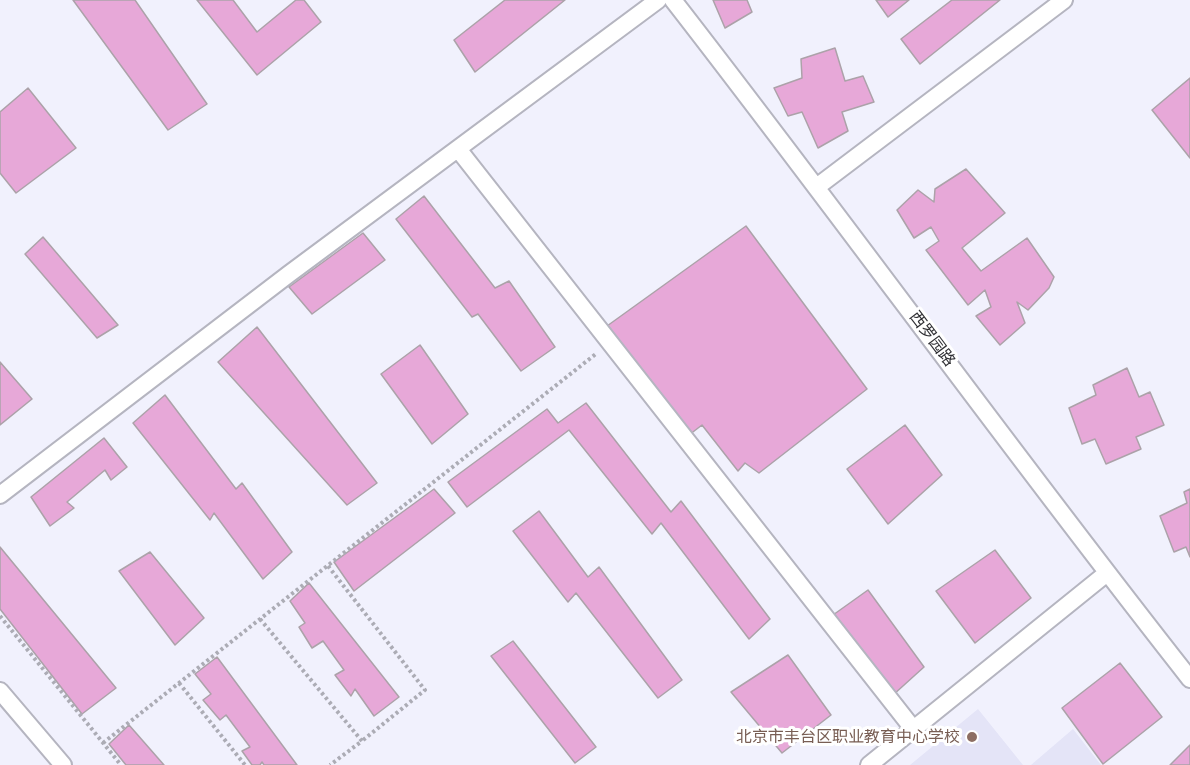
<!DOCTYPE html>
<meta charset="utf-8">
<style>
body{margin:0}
canvas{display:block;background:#f1f1fd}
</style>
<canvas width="1190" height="765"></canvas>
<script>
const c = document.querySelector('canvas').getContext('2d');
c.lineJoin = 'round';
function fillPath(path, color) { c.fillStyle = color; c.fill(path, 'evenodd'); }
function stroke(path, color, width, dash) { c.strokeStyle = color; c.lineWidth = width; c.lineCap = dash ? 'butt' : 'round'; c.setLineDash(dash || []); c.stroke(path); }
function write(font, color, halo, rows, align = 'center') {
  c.font = font + ' Cabin,"Noto Sans SC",sans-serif'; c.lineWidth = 6; c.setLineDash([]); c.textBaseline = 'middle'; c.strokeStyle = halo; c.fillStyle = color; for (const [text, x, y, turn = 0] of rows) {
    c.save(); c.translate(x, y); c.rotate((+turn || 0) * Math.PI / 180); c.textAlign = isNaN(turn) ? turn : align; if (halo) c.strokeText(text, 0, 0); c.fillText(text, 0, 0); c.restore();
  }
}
const built = new Path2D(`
 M978 709 1023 765H910Z
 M1073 729 1101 765H1031Z`);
const building = new Path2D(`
 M73 0H135L207 104 168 130Z
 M197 0H233L257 32 296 0H304L321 22 257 75Z
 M505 0H565L475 72 454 40Z
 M713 0H747L752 12 725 28Z
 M876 0H909L888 17Z
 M952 0H1000L920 64 901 39Z
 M835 48 845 81 863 76 874 102 842 112 848 131 818 148 802 112 788 116 774 88 802 78 801 59Z
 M1190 78V158L1152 110Z
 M28 88 76 148 16 193 0 173V112Z
 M966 169 1005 213 962 248 981 271 1027 238 1054 277 1049 288 1028 310 1017 302 1025 323 1000 345 976 316 991 307 985 290 968 305 926 250 939 241 931 227 914 238 897 210 918 190 934 202 935 189Z
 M424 196 495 288 509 281 555 347 521 371 478 314 472 317 396 219Z
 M746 226 867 389 759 473 745 463 738 471 702 425 689 435 607 326Z
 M363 233 385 260 312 314 289 287Z
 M43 237 118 325 97 338 25 254Z
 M257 327 377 483 347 505 218 362Z
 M420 345 468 414 432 444 381 374Z
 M0 362 32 399 0 425Z
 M1127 368 1139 397 1150 392 1164 425 1136 437 1141 449 1106 464 1095 439 1082 444 1069 408 1096 395 1093 385Z
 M165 395 236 489 242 483 292 552 263 579 214 513 210 520 133 423Z
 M586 403 671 512 681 501 770 619 749 639 661 523 652 534 569 430 467 507 448 482 547 409 558 423Z
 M905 425 942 475 888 524 847 469Z
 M104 438 127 467 111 480 105 470 67 502 74 508 50 526 31 497Z
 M434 489 455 513 354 591 334 562Z
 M1190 489V557L1186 547 1174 552 1160 516 1187 503 1184 492Z
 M539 511 588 577 599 567 682 680 658 698 576 593 568 602 513 531Z
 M0 547 116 688 82 714 0 609Z
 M995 550 1031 598 975 643 936 591Z
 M150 552 204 618 175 645 119 571Z
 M309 583 399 697 374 716 355 689 351 696 335 675 344 670 323 641 312 648 299 627 305 623 290 601Z
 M868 590 924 667 893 695 833 615Z
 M513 641 596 747 575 763 491 656Z
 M788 655 831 715 782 753 731 692Z
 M217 657 297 765H264L262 762 260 765H252L242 751 250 747 226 715 220 720 203 700 211 694 195 674Z
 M1120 663 1162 717 1103 764 1062 708Z
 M129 725 164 765H126L109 744Z
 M1190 745V765H1170Z`);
const path = new Path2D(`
 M328 566 425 690 362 741
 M0 616 121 765
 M260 619 362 741 330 765
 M179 683 245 765
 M103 743 597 353`);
const street = new Path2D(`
 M673 0C848 225 1014 456 1190 679
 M458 149 914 730
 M818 186 1064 0
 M0 495 289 274 658 0
 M0 691 63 765
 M869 765 1107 573`);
const markers = [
 [972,737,6,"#8d6e63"]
];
const streetNames = [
 ["西罗园路",932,339,53]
];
const educationNames = [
 ["北京市丰台区职业教育中心学校",960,737]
];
fillPath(built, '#e4e4f7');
fillPath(building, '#e7a8d8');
stroke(building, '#aca2a9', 1.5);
stroke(street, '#b5b5c0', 20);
stroke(path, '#acacb5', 4, [3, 3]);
stroke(street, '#fff', 16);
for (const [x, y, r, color] of markers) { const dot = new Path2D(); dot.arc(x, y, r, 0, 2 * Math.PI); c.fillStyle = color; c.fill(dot); stroke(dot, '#fff', 2); }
write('16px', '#303034', '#fff', streetNames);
write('16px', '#785e54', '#fff', educationNames, 'right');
</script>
